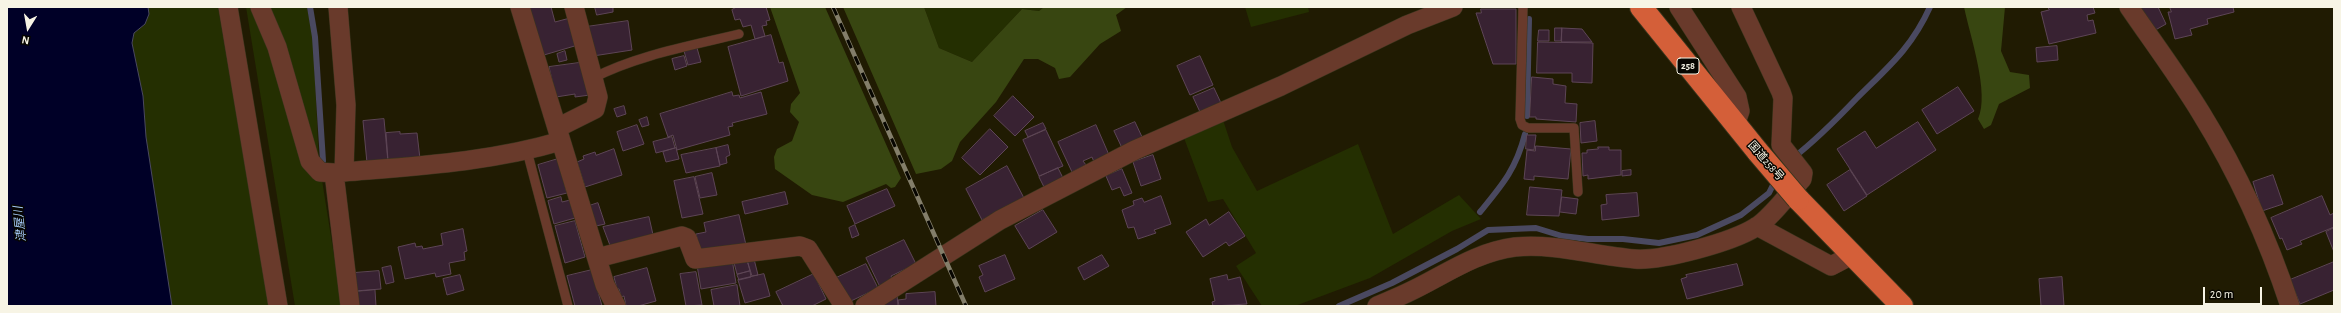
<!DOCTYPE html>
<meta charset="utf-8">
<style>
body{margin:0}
#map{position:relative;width:2341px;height:313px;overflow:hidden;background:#201b02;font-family:"Alegreya Sans",sans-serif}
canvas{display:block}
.frame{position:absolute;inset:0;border:8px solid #f7f4e5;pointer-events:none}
.north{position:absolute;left:8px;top:8px;width:40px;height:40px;-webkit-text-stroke:3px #070601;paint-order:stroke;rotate:191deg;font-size:11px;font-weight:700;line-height:16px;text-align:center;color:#f7f4e5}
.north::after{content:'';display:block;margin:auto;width:14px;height:18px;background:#f7f4e5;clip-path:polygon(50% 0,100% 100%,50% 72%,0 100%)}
.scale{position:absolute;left:2203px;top:287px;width:59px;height:18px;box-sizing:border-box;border:2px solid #f7f4e5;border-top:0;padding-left:5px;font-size:12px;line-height:14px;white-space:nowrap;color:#f7f4e5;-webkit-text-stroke:3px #070601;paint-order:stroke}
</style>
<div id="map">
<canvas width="2341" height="313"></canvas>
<div class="frame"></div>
<div class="north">N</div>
<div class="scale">20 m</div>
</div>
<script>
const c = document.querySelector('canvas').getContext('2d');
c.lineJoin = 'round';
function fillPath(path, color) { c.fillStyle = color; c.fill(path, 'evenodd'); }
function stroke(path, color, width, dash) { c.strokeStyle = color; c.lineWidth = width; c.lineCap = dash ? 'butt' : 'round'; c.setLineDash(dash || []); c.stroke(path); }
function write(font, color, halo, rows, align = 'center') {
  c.font = font + ' "Alegreya Sans","Noto Sans JP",sans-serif'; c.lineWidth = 3; c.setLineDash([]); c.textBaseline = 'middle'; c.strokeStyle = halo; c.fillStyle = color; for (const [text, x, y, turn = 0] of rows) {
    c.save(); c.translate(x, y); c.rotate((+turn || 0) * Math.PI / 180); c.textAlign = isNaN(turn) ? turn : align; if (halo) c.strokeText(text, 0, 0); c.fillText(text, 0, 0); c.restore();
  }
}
const green = new Path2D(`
 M148 7H218L269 306H172L146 137 143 96 132 43 134 33 145 24 149 14Z
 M246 7H254L322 180 342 306H295Z
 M266 7H307L313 37 319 163Z
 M924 7H1044L1039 11 1022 9 972 62 939 48Z
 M1245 7H1308L1309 12 1251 27Z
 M1223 120 1232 147 1257 191 1358 144 1393 234 1459 195 1481 219 1452 231 1370 278 1295 306H1262L1236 266 1256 253 1223 199 1208 202 1184 138Z`);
const forest = new Path2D(`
 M770 7H825L901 178 895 187 891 188 886 184 843 202 812 195 775 169 774 157 777 149 792 141 799 122 790 112 791 104 800 93Z
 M843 7H924L939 48 972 62 1022 9 1039 11 1044 7H1127L1116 15 1121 31 1100 44 1070 77 1059 79 1055 68 1038 59H1024L996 102 960 142 952 161 941 169 916 174Z
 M1964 7H2005L2001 51 2010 72 2029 75 2030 88 1999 104 1991 125 1984 129 1978 119C1990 93 1970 36 1964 7Z`);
const water = new Path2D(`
 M7 7H148L149 14 145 24 134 33 132 43 143 96 146 137 172 306H7Z`);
const stream = new Path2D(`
 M310 7 315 37 323 161
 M1527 116 1529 19
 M1793 158C1816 140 1835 121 1856 99 1887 68 1911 49 1930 7
 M1480 212C1503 184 1516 169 1525 134
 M1339 306 1392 283 1457 249 1488 230 1536 228 1562 236 1588 239H1623L1659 243 1697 235 1741 215 1769 193 1776 179`);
const building = new Path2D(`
 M530 7H551L555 22 570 18 578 45 544 55Z
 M595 7H613V12L597 15Z
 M737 7H766L770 20 766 21 767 25 762 26 765 36 755 39 751 25 743 27 740 19 735 20 732 10Z
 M2048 7H2093L2095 13 2087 15 2088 21 2093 20 2096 33 2049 44 2041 12 2049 10Z
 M2141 7H2158L2166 24 2150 33 2136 10Z
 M2170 7H2233L2234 12 2207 19 2208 24 2190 29 2192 35 2175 39 2168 12H2171Z
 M1481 9H1516V64H1493L1476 13H1481Z
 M628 21 632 50 593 56 586 27Z
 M1555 28H1562L1561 41H1555Z
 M1562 28 1582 29 1592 42H1562Z
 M1539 30H1549V41H1538Z
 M771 35 779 63 783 62 788 81 741 96 728 47Z
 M1538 42 1593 43 1592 83 1572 82V73H1537Z
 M2057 46 2058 60 2037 62 2036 48Z
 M697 48 701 62 688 65 684 51Z
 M565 51 567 60 559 62 557 54Z
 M684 56 687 66 675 70 672 59Z
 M1200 56 1213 85 1190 95 1177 66Z
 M586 62 590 95 575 97V94L556 97 549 67Z
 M1532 77 1553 79V84L1566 86 1565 103 1577 104 1576 122 1536 119V117H1530Z
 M1958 87 1974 111 1937 134 1922 110Z
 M1214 88 1221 103 1200 112 1193 97Z
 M732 92 733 96 739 95 740 98 761 92 767 114 732 123 733 126 728 127 730 135 677 150 673 135 668 137 660 114Z
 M1013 96 1034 117 1015 136 994 116Z
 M624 106 626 114 617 117 614 109Z
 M647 117 649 125 642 127 639 120Z
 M384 119 388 162 367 163 363 121Z
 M1595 121 1597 141 1581 143 1580 123Z
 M1135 122 1143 139 1122 148 1114 131Z
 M1918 122 1936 150 1867 195 1837 149 1865 131 1876 148Z
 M1043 123 1046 129 1028 137 1025 131Z
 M637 125 644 144 623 151 617 132Z
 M1096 125 1109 155 1094 162 1092 157 1083 161 1086 165 1072 172 1058 142Z
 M990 129 1008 147 980 175 962 158Z
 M1046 130 1063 166 1039 176 1023 140Z
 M400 132V134L417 133 420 159 388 161 386 133Z
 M1527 135H1536L1534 150 1526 149Z
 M672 137 675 148 656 153 653 142Z
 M728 145 730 155 726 157 727 163 720 165 716 148Z
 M1536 146 1571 149 1568 179 1534 176V180L1524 179 1527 150 1535 151Z
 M1598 147H1609V150H1621V175L1588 179V175L1583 176 1582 153H1587V150L1598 149Z
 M676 148 679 159 666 162 663 152Z
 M716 148 720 166 686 173 681 155Z
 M614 149 622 175 585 187 577 162 584 159 583 156 595 152 596 155Z
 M1153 155 1161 179 1141 186 1133 162Z
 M558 159 567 193 547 198 538 165Z
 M1007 166 1024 198 982 220 966 189Z
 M1058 168 1063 178 1044 187 1039 177Z
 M1122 169 1132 193 1124 196 1120 187 1112 190 1106 176Z
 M1631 170V175L1622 176V171Z
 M1850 170 1867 196 1844 211 1827 185Z
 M712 173 717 195 700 198 695 177Z
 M2273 175 2283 204 2262 211 2253 182Z
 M694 177 703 214 682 218 674 181Z
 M1530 187 1562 190 1559 216 1527 215Z
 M887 189 895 206 855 224 847 206Z
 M785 192 788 204 745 214 742 202Z
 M1637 193 1639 216 1602 220 1601 205 1607 204 1606 195Z
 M1161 196 1171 224 1154 230 1156 233 1138 239 1134 227 1128 228 1122 210 1134 205 1133 201 1142 198 1144 202Z
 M2322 196 2330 215 2334 213V227L2300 241 2302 244 2287 250 2282 238 2280 239 2271 218Z
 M561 197 562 202 570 200 575 218 554 224 548 201Z
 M1562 197 1578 199 1576 214 1560 212Z
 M598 203 605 224 596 226 589 206Z
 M1043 210 1057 232 1029 249 1015 226Z
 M1229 212 1245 236 1229 246 1226 242 1203 257 1186 232 1206 219 1209 225Z
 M739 215 746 245 701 255 696 234 706 232 704 223Z
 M649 217 654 239 611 248 603 227Z
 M575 221 585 257 565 263 555 226Z
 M855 225 859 235 852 238 849 228Z
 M2334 228V252L2326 232Z
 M463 229 467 251 464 252 465 260 449 263 451 274 436 277 435 273 405 279 398 247 415 243 416 247 422 246 423 249 443 245 441 234Z
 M904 240 916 264 891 276 893 280 880 287 866 258Z
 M753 255 758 275 752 276 746 257Z
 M1005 255 1015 279 985 292 979 277 983 275 979 266Z
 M1102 255 1109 266 1084 280 1078 268Z
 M746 256 750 271 737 274 733 259Z
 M732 259 736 283 701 289 697 265Z
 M2334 262V290L2300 304 2290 280Z
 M866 264 878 288 851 301 834 279Z
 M1737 264 1743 285 1687 299 1681 279 1687 277 1686 275Z
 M391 266 394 282 386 284 382 268Z
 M647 268 656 301 638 306H626L624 296 621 297 619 289H617L614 277Z
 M592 270 602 306H575L567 276Z
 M379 271 381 289 355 291 354 273Z
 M750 271 751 277 739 280 737 275Z
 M696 272 702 305 686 306 680 274Z
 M764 274 770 296 745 303 738 280Z
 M814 274 826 299 812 306H783L776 292Z
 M460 275 464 290 447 295 443 279Z
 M1227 275 1228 280 1240 277 1247 304 1213 306 1212 302 1215 301 1210 279Z
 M2062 277 2064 306H2041L2039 279Z
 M737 285 740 306H714L711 290Z
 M375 290 376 306H356L355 292Z
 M935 292 936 306H899L898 300 906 299V294Z
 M897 295 898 306H880Z`);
const lane = new Path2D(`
 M1523 7 1520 119 1522 125 1528 128H1574L1578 192
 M593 78C638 55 690 46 739 34
 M527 151 568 306`);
const street = new Path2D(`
 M228 7 278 306
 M260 7 277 47 310 161 320 172 334 173
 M338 7 346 105 344 172 334 173 350 306
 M520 7 605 285 616 306
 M1679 7 1737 97 1740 111 1735 125
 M2129 7C2153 42 2179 77 2201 113 2238 173 2268 239 2290 306
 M557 128 595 109 598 97 574 7
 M344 172C416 166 491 162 561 141
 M1757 226 1831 266 1852 255
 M597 258 682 236 687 238 695 259 800 246 808 249 844 306
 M865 306 1000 220 1135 150 1281 86 1407 25 1453 7
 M1377 306C1389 301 1401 296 1413 290 1446 274 1476 252 1515 247 1556 243 1595 256 1635 259 1663 261 1732 242 1756 227 1770 219 1791 191 1802 179L1803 173 1781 145 1783 98 1781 92 1741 7`);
const highway = new Path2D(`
 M1641 7 1758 152
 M1798 199 1902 306`);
const rail = new Path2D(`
 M833 7 966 306`);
const highwayBridge = new Path2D(`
 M1758 152 1798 199`);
const shields = [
 [1688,66,22]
];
const shieldNames = [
 ["258",1688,66]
];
const streetNames = [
 ["国道258号",1766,161,49]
];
const waterNames = [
 ["津屋川",20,224,-96]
];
fillPath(green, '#242f01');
fillPath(forest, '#384611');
fillPath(water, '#000027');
stroke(water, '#4a4960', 1);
stroke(stream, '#4a4960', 6);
fillPath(building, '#382232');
stroke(building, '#5d4556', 1);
stroke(lane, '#3a351d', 10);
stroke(street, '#3a351d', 20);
stroke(highway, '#3a351d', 24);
stroke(lane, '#693a2b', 9);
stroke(street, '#693a2b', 19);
stroke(highway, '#d45f39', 22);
stroke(rail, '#837e6a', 4.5);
stroke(rail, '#070601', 3, [9]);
stroke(highwayBridge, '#3a351d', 24, []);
stroke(highwayBridge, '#d45f39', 22);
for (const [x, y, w] of shields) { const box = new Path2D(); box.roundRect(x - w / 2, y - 8, w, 16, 3); c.fillStyle = '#070601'; c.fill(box); stroke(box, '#f7f4e5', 1); }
write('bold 10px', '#f7f4e5', null, shieldNames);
write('11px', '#f7f4e5', '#070601', streetNames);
write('italic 12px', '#a3c8f6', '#070601', waterNames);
</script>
